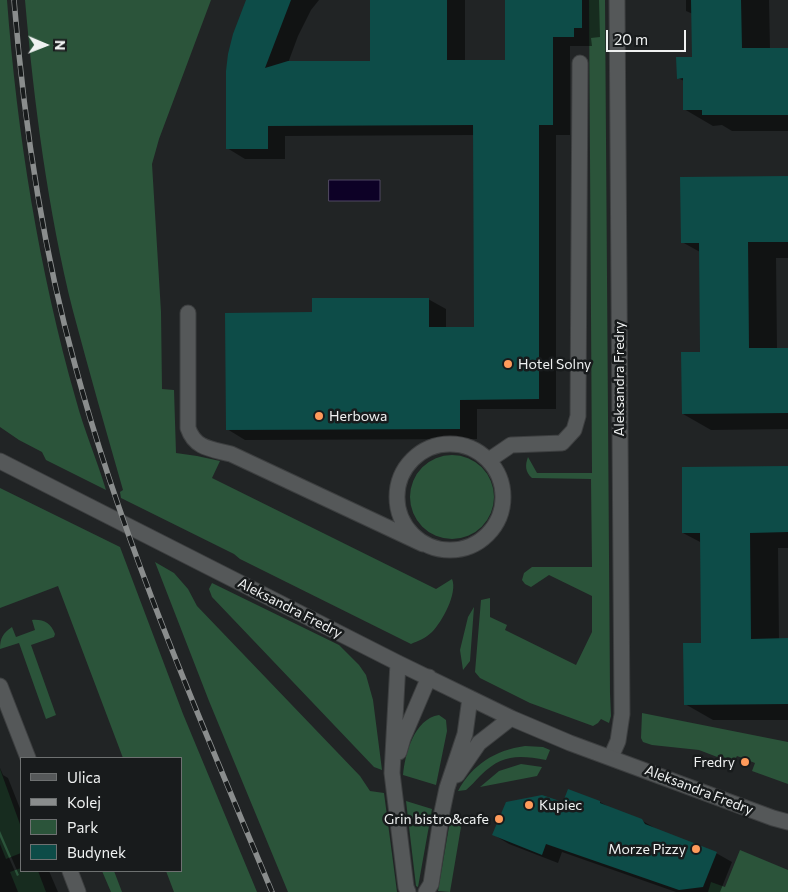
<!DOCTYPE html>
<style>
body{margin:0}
#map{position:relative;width:788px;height:892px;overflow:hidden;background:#212425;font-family:Commissioner,sans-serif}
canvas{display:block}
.legend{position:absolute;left:20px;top:757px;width:162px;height:115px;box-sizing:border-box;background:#181b1c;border:1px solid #6e7171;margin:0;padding:6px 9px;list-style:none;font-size:15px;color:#eff1f1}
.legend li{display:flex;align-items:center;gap:10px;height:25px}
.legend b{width:25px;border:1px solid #6e7171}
.north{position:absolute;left:20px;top:20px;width:50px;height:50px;-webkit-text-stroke:4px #181b1c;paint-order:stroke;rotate:91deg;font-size:14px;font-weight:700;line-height:20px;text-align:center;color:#eff1f1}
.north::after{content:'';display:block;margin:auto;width:18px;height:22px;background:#eff1f1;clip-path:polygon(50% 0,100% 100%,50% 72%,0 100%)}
.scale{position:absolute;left:606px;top:30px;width:80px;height:22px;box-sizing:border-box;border:2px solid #eff1f1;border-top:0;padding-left:6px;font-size:15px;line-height:18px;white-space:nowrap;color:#eff1f1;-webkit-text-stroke:4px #181b1c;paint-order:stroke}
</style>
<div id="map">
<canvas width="788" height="892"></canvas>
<ul class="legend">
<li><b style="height:6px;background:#555859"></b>Ulica</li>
<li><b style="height:6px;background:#8a8d8d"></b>Kolej</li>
<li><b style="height:14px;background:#2b543a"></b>Park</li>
<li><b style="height:14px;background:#0d4c48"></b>Budynek</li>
</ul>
<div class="north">N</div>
<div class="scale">20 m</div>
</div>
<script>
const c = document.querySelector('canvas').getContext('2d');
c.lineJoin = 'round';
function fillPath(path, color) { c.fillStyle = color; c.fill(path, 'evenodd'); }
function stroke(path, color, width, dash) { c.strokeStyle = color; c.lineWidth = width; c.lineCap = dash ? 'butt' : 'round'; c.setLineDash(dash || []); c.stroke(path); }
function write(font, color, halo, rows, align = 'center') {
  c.font = font + ' Commissioner,sans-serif'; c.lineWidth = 5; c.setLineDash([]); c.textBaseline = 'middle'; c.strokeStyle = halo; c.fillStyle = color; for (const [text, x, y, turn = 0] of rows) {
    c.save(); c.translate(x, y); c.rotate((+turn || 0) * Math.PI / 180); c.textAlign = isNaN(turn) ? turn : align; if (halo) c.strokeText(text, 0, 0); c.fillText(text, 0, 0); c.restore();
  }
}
const green = new Path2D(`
 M0 0H7C17 134 39 270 76 400 84 430 97 460 106 490L46 460 42 452 19 440 0 427Z
 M25 0H211L159 139 152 164 161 312 162 389 174 390 176 453 197 456 220 461 212 478 436 589 452 579C458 593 442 622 432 632 426 638 418 641 411 644L240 559 234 554 121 498 120 492 123 490C106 431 89 371 73 311 48 211 34 103 25 0Z
 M589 0H605L610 693 611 716 609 723 601 719 598 723 593 726 530 703 480 678 475 672 481 600 490 598V617L507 625 505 630 576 665 592 632V596L549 575 531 587 525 584 522 580 524 573 532 567H592L591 479 532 478C525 472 525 465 528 457L537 473H592Z
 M410 497a42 42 0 1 1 84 0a42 42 0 1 1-84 0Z
 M0 488 120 547 183 714 257 892H174L166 871H181V758H123L58 586 0 608Z
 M155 562 174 573 188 589 197 606 360 776 370 791 384 793 397 892H288L209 701Z
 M212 583 339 645 359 665 366 675 373 700 382 770 374 767 212 597 209 589Z
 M474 607 470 661 463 670 460 650 468 617Z
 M32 620C43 619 51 623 55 634L54 637 31 645 56 715 46 719 19 643 0 649C0 638 3 633 12 627L16 637 35 630Z
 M642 713 788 742V784L752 771 755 763 737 756 733 763 699 750 652 745 643 742 641 738Z
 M439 715 446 720 447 731 436 785 403 775C405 754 414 719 439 715Z
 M525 746 543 747 550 750 546 760C518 755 502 754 480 776 475 781 471 786 466 790L458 791C472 765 495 750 525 746Z
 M521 764 542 767 537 776 480 787 499 771Z
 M0 769 21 827V853L6 859 0 844Z
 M406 801 432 809 418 887 416 886Z
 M451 815 457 818 461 827 450 892 438 891Z
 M740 850 788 870V892H708L711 882 725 887Z
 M21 868V871H38L46 892H18L10 872Z
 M102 871H114L122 892H111Z`);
const water = new Path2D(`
 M329 180H380V201H329Z`);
const shadow = new Path2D(`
 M247 0H319L311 10 298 36 288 63 371 62V0H465V62L506 61V0H599L600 37 591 38 592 46H570V135H556V409H477V439L245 440 227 429 313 314 428 299 446 309V328H475L474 135 285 136V159H245L227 148Z
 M686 0H769L770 49H788V131H732L722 125 713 126 684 109V81L678 78 693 58V14L686 11Z
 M788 177V258H776L777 349H788V429L711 430 683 414 701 353 700 252 682 242Z
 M788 468V548H778L779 640H788V720H713L685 704 702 644V543L683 533Z
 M0 768 3 775 8 778 21 811V871H49L58 892H0V837L17 876 19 875 0 831Z
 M600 802 614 810 641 820 658 830 716 853 732 862 720 892H676L562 852 558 863 509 844 494 835 564 804Z`);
const building = new Path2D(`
 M246 0H291L265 68 288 61H370V0H447V60H505V0H582V28H574V37H553V125H539V399L460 400V429L226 430 225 313 312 312V298H429V327H474L473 125 268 126V149H226V71L228 54 233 34Z
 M691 0H741L742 48H788V115H702V110H683V78L677 79 676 57H692Z
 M788 176V242H748L749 348H788V413L682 414 681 352H700L699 243H681L680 177Z
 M788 466V532L750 533 751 639 788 638V704L684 705 683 643H701L700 533H682V467Z
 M568 789 600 801V803L642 819 645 824 717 852 703 887 679 890 546 844 542 855 492 835 506 802 542 795 563 802Z`);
const lane = new Path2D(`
 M188 313V428C195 449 212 449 231 454L423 544
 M397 497a53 53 0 1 1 106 0a53 53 0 1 1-106 0Z
 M489 460 511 445 562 443 574 430 578 416 580 63`);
const street = new Path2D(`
 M0 686 28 758
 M611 757 618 741 622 714 617 0
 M70 871 78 892`);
const secondary = new Path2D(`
 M0 461 398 663 511 718 570 743 773 818 788 822
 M398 663 392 773 406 887 408 892
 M399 752 403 738 429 677
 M457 775 479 743 511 718
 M426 892 431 884 442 812 447 788 465 734 470 698`);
const rail = new Path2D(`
 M14 0C24 123 42 246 75 365 124 547 200 719 272 892`);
const markers = [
 [508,364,5,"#ff9b5b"],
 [319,416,5,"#ff9b5b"],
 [745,762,5,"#ff9b5b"],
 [529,805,5,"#ff9b5b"],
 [499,819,5,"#ff9b5b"],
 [696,849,5,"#ff9b5b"]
];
const poiNames = [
 ["Hotel Solny",518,364],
 ["Herbowa",329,416],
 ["Fredry",735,762,"right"],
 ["Kupiec",539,805],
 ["Grin bistro&cafe",489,819,"right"],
 ["Morze Pizzy",686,849,"right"]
];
const streetNames = [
 ["Aleksandra Fredry",619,379,-90],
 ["Aleksandra Fredry",290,608,27],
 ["Aleksandra Fredry",699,790,21]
];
fillPath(green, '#2b543a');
fillPath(water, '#0d0126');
stroke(water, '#514963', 1);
fillPath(shadow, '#0007');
fillPath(building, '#0d4c48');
stroke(lane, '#3d3f40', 17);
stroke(street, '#3d3f40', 17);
stroke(secondary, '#3d3f40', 17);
stroke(lane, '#555859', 15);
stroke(street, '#555859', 15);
stroke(secondary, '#555859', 15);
stroke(rail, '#8a8d8d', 5.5);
stroke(rail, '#181b1c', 4, [11]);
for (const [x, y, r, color] of markers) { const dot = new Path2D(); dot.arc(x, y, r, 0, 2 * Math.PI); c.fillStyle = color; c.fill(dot); stroke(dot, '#181b1c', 2); }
write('14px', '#eff1f1', '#181b1c', poiNames, 'left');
write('14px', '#eff1f1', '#181b1c', streetNames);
</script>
